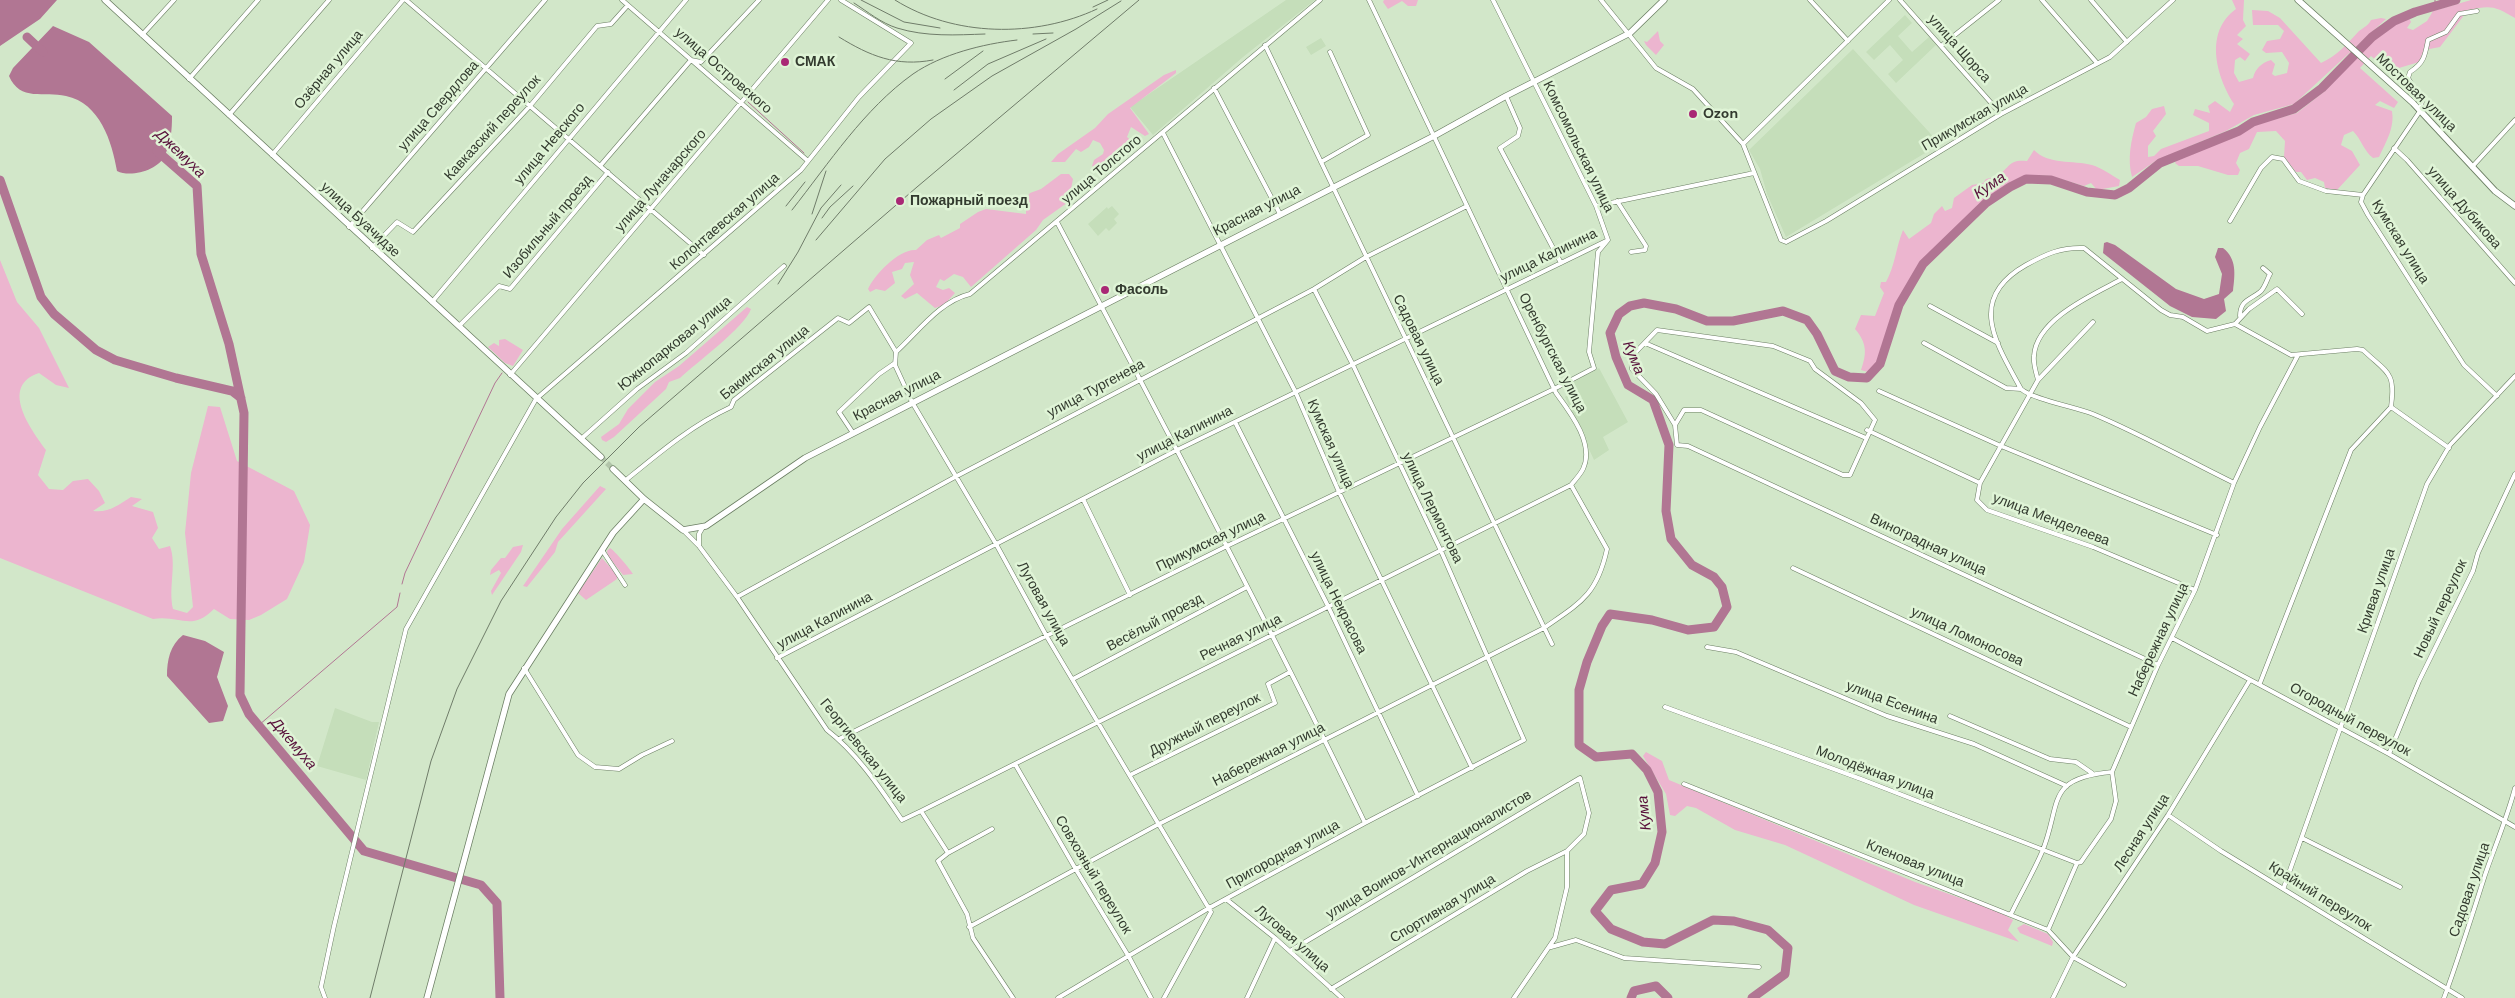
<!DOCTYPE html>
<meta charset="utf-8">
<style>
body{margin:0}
canvas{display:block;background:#d2e7c9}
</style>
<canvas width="2515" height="998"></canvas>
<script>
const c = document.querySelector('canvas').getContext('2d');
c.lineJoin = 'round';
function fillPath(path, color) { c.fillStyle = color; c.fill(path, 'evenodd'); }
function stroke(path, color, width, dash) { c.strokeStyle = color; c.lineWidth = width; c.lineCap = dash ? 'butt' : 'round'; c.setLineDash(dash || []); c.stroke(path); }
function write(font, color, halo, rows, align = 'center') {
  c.font = font + ' "DM Sans",sans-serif'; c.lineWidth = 5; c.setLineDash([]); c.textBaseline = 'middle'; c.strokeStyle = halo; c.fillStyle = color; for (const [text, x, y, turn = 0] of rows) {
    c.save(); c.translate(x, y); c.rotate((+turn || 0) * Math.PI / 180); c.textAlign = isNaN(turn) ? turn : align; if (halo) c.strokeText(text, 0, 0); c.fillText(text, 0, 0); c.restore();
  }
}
const built = new Path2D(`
 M1286 0H1315L1243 57 1153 135 1130 107Z
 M1905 15 1912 23 1898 36 1912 52 1929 37 1936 45 1896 83 1888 74 1903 60 1890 45 1874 60 1866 52Z
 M1321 38 1326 46 1311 55 1306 47Z
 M1853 49 1940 144 1786 237 1767 194 1760 169 1749 150Z
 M1112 206 1119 214 1114 219 1117 223 1109 231 1106 228 1098 236 1088 224 1107 207 1108 209Z
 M1599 368 1628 422 1603 437 1609 450 1594 460 1565 397 1576 389 1573 382Z
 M335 708 372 722H379L366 780 317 766Z`);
const green = new Path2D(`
 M1384 0H1418L1416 6H1408L1402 1 1388 9 1383 2Z
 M2232 0H2244L2243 20 2246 26 2237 35 2243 39 2237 44 2250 54 2245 61 2240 57 2235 60 2234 73 2239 82 2253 78C2255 69 2261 63 2271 60L2275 64 2272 74 2275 76 2287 73 2289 63 2282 52 2266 53 2262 50 2267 41 2280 39 2284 31 2278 25H2253L2252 10 2268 11 2280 18 2321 63C2337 56 2348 43 2359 31 2364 27 2368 26 2371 20L2381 18 2386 19 2294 104 2254 115 2226 131 2157 160 2132 177C2127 159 2131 141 2136 123L2146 117 2152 109 2164 106 2166 114 2153 131 2156 136 2148 146V157L2154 156 2161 149 2209 131V123L2193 115 2195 109 2210 113 2208 106 2215 101 2230 112 2234 104C2216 76 2204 32 2236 9Z
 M2471 0H2515V18C2495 6 2491 5 2468 10L2440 47 2424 50 2419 62 2389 71 2371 56 2360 68 2398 102 2394 108 2380 101 2375 105 2392 111C2395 127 2386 142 2379 157L2373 158C2364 151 2361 139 2353 131L2344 135 2341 145 2352 151 2360 165 2337 190 2325 188 2324 182 2315 178 2307 180 2301 172H2296L2284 157 2285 141 2276 131 2257 132 2249 149 2240 153 2236 163 2240 170 2238 175H2228L2198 166H2179L2175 163 2177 160 2239 134 2254 125 2297 113 2325 91 2368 45 2404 18H2409L2411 22 2407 28 2413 30 2427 21 2433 11Z
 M1658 31 1660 41 1664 45 1656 55 1646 45 1644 41 1647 42Z
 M1176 70V73L1130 108 1149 134 1145 136 1131 127 1127 137 1135 144 1134 147 1115 161 1097 169 1092 166 1094 160 1103 154 1104 150 1100 143 1093 140 1089 147 1081 152 1076 149 1065 162H1051L1058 154 1095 128 1108 114 1164 75Z
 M2034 150C2048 165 2073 160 2092 165 2102 168 2111 175 2120 180L2119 186 2097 190 2091 183 2084 186 2051 176 2026 175 1984 201 1920 263 1896 304 1878 362 1868 372 1861 370C1867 353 1867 343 1855 329L1861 315 1875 316 1884 293 1880 287 1881 282H1886C1895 266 1896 247 1903 230L1909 239 1931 223 1934 214 1942 206 1945 211 1952 208 1954 198 1972 185 1983 183 1986 179C1990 178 1995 177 1998 175 2011 167 2008 159 2027 161Z
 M1061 174H1069L1073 179 1071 189 1090 179 1092 185 1043 220 1036 230 971 287 963 277 954 274 944 281 940 279 936 287 943 290 949 288 955 293 944 305 935 308 917 293 905 299 901 296 914 284 910 275 914 262 905 263 902 269 892 272 895 283 885 291 876 289 870 292 868 289C874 275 900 248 916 250L927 240 939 235 941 238 960 228V224L978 212 986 209 1026 214V209L1021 206 1030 193 1041 189Z
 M0 260 17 302 39 328 69 388 56 385 39 373C0 386 29 427 46 450L38 475 49 489 63 490 73 481 88 479 99 491 105 503 93 511C109 513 118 505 131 497L142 499 132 506 153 512 158 528 152 538 159 549 170 546C177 566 168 587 173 609L187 613 193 607 185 533 191 473 208 406 220 407 237 461 294 491 310 525 304 562 287 599 261 615 249 620 230 619 214 609C191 632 181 615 153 619L0 558Z
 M747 307 751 309C745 327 696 363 680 378L669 382 666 389 614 437 606 442 602 440 601 437 619 424 628 409 655 382 679 366Z
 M505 339 523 350 513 366 505 363 488 347 494 343 499 346V340Z
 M600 486 606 489 558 542 555 552 527 587 523 586 562 529Z
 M523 545 521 552 492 595 491 591 501 573 499 570 490 575 491 570 501 558H505L513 547Z
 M610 548C615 551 630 569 633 574L623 575 608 556 607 551Z
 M602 558 617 575V579L586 600 578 593Z
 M1646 752 1662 761 1669 780 1915 882 2000 912 2013 920 2008 930 2019 942 1914 905 1785 845 1735 830 1696 808 1687 806 1675 816 1670 815 1666 794 1643 756Z
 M2024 924 2048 934 2053 942 2052 946 2020 933 2017 928Z`);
const water = new Path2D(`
 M0 0H57L40 19 0 46Z
 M53 26 89 42 172 116C172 130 171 142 165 155 159 170 131 178 117 171 112 142 100 103 66 96 44 91 20 102 9 76L13 68Z
 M2107 242 2115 245 2176 289 2204 299 2219 294 2222 274 2215 257 2218 248H2223C2237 259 2235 274 2233 291L2224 299 2226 311 2216 319 2192 317 2170 306 2103 253 2104 243Z
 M183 635 205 641 224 652 217 677 228 706 223 721 209 723 167 676C167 660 170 645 183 635Z`);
const stream = new Path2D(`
 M2435 6V0
 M748 102 804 153
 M402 584 405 573 495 383 502 373
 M259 725 397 607 400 593`);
const river = new Path2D(`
 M27 37 43 52
 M157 151 197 186 201 254 229 344 244 413 240 695 249 714 364 851 481 885 497 903 500 998
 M0 180 41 297 54 314 96 350 115 360 176 378 232 391 241 398
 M1631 998 1634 991 1656 986 1668 998
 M1752 998 1785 974 1788 948 1768 930 1734 921 1713 920 1665 944 1643 942 1611 929 1595 911 1611 890 1642 884 1655 863 1662 832 1658 792 1647 770 1632 754 1596 757 1579 745V690L1587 662 1602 626 1610 614 1652 620 1688 630 1714 627 1727 607 1722 587 1714 577 1692 565 1671 539 1666 511 1669 445 1653 400 1628 385 1616 357 1610 333 1619 314 1630 306 1644 303 1676 309 1707 321H1733L1783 311 1807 320 1817 334 1835 371 1849 377 1867 378 1880 364 1899 305 1923 264 1986 203 2010 187 2026 179 2051 180 2087 192 2115 195 2129 188 2160 163 2239 131 2253 122 2294 109 2322 88 2372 37 2394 21 2415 12 2456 0`);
const secondaryTunnel = new Path2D(`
 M601 457 613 469`);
const street = new Path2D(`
 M406 0 704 255
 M622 0 808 161
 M1601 0 1656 68 1693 89 1743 144 1781 240 1786 242 1826 221 2001 114 2110 57 2173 0
 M1810 0 1848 41
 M1900 0 2001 114
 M2042 0 2097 63
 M2091 0 2127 42
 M142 35 174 0
 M1265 45 1552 644
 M1941 46 1999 0
 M189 79 258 0
 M1214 88 1280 214
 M1506 96 1520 128 1518 136 1500 148 1561 263
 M229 115 329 0
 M1163 133 1295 391 1339 492 1472 768
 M1743 144 1889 0
 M2394 148 2407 160 2515 283
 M272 155 403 0
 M1321 162 1368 135 1330 52
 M600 166 691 60 701 62 759 0
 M2472 167 2515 120
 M2363 195 2420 111 2422 101 2408 78 2410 72C2424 63 2425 56 2428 40L2446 32 2459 14 2477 11
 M1617 201 1646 246 1645 250 1631 252
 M1596 206 1754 173
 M2230 221 2261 168 2272 157 2283 159 2299 181 2326 191 2363 195 2361 202 2368 215 2464 365 2497 396
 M1057 222C1162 421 1267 620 1365 823
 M349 227 545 0
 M372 248 397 222 413 232 530 106 597 26 611 24 628 5
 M432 302 686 0
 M1930 306 1998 343
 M2240 316C2240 300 2250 300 2260 292 2265 288 2267 279 2270 274L2263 268
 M2235 324 2291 355 2357 349 2363 350C2387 373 2396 371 2391 407L2449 448
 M459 326 499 286 510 289 608 172
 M1645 343 1866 438
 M1924 343 2006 388 2021 389
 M896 352C918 332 940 301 970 294L1320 0
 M510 375 828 0
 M2038 380C2036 372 2033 364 2034 356 2036 319 2094 294 2122 279
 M1879 391 2001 446 2217 535
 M1235 422 1328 606 1418 796
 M1675 425 1684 410H1701L1843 475H1850L1875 420 1861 403 1815 369 1810 361 1773 346 1657 330 1631 357 1632 369 1656 394 1675 425 1677 445 1688 446 2158 665
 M1867 430 1980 483 1977 500 1987 510 2093 547 2195 590
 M853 433 839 412 879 374 895 363
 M581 439 637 389 686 353 784 266
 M626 480C659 453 692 425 731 407L734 400 838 318 849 323 869 307 896 352 895 365 912 402 996 544 1047 637 1211 912 1164 998
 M1980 483 2038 380 2093 322
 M2234 483C2187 460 2141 434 2093 414 2075 407 2032 399 2021 389 1996 343 1966 299 2026 265 2046 254 2061 247 2084 248L2161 310 2170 315 2183 317 2207 331 2235 324 2249 309 2277 289 2302 314
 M1083 499 1130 595
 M683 530 699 546 737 597 827 730C858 754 880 788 902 820L921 811 948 853 938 861 967 914 973 938 1013 998
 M699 546V534L703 527
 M602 550 625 585
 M1793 568 2131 727
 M737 597 955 477 1314 289 1366 257 1467 206
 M2172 638 2389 754 2515 827
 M1707 647 1736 652 1887 716 1974 744 2067 786
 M777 658 1177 450 1606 241
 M524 668 578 755 595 767 619 769 642 755 672 741
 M1073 679 1247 587
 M2260 683 2351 450 2391 407
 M1665 707 1861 779 2077 863
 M1950 716 2050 759 2076 762 2092 773
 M839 739 1227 546 1554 389 1594 368 1589 352 1598 252 1608 240 1596 206 1493 0
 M2389 754 2419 681 2473 571 2478 553 2515 474
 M1015 764 1075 868 1129 957 1151 998
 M1130 775 1275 703 1268 684 1290 672
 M1684 784 2048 930 2073 957 2124 985
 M921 811 1571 485
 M2168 815 2221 851 2462 998
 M2302 838 2400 887
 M948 853 992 829
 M2284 887 2427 484 2450 445 2515 376
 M1226 899 1275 938 1342 998
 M2011 914C2021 893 2033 873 2042 852 2062 804 2044 778 2112 772
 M969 927 1157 825 1544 628C1580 603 1597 595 1607 549L1571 485C1575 480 1580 475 1583 469 1595 444 1570 412 1556 393L1369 0
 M2048 930 2077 863 2081 862 2111 819 2116 801 2112 772 2158 665 2195 590 2234 483 2260 427 2298 355
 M1551 947 1576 940 1624 958 1759 967
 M1290 951 1580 778 1589 813 1584 834 1567 851V887L1555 938 1514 998
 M1331 989 1527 871 1567 851
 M325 998 321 987 334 926 406 629 536 399 801 170 859 97 911 43 841 0
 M1058 998 1209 908 1365 823 1524 740 1441 551 1352 363 1314 289
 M1247 998 1275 938
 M2053 998 2073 957 2168 815 2250 680
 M2444 998C2459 957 2472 916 2485 875 2495 846 2507 818 2515 788`);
const secondary = new Path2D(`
 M105 0 601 457
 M2298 0 2413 103 2495 191 2515 206
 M613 469 644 499 683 530 706 526 805 458 1434 136 1506 96 1630 33 1664 0
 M427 998 509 694 613 533 644 499`);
const rail = new Path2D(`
 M861 0 904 22 940 28
 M895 0C954 37 1035 38 1097 9
 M854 3C868 12 881 23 897 28 926 37 956 35 985 34
 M1093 7 1108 0
 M1033 34 1053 33
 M839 37C870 56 896 67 933 60
 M945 79 983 51
 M954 90 988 64 1046 39
 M786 206 805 182
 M792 210C829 163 864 109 913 74 942 54 983 44 1017 40
 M812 214 826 171
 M822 218 830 207 853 186
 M816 240 885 159 931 119 992 76 1076 29 1121 1
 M778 284 798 252 821 208 841 185
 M370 998 431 761 457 689 501 601 556 517 583 483 639 427 917 187 1139 0`);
const markers = [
 [785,62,5,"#a92875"],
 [1693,114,5,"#a92875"],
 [900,201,5,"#a92875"],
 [1105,290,5,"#a92875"]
];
const streetNames = [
 ["улица Щорса",1959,49,48],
 ["Озёрная улица",329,70,-50],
 ["улица Островского",723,71,41],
 ["Мостовая улица",2416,93,44],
 ["улица Свердлова",439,106,-49],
 ["Прикумская улица",1975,118,-30],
 ["Кавказский переулок",493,128,-48],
 ["улица Невского",550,144,-50],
 ["Комсомольская улица",1578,147,64],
 ["улица Толстого",1102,170,-40],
 ["улица Луначарского",661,181,-49],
 ["улица Дубикова",2464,208,49],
 ["Красная улица",1257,211,-27],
 ["улица Буачидзе",360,220,43],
 ["Колонтаевская улица",725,222,-41],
 ["Изобильный проезд",548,227,-50],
 ["Кумская улица",2400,242,58],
 ["улица Калинина",1549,256,-26],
 ["Садовая улица",1418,340,64],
 ["Южнопарковая улица",675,344,-39],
 ["Оренбургская улица",1552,353,63],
 ["Бакинская улица",765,363,-39],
 ["улица Тургенева",1096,389,-28],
 ["Красная улица",897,396,-27],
 ["улица Калинина",1185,434,-27],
 ["Кумская улица",1330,444,66],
 ["улица Лермонтова",1432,508,64],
 ["улица Менделеева",2051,520,21],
 ["Прикумская улица",1211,542,-26],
 ["Виноградная улица",1928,545,25],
 ["Кривая улица",2377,591,-71],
 ["улица Некрасова",1338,603,64],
 ["Луговая улица",1043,604,61],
 ["Новый переулок",2441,609,-65],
 ["улица Калинина",825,621,-28],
 ["Весёлый проезд",1155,623,-28],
 ["улица Ломоносова",1967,637,25],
 ["Речная улица",1241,638,-26],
 ["Набережная улица",2159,640,-65],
 ["улица Есенина",1892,703,21],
 ["Огородный переулок",2350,720,29],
 ["Дружный переулок",1205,725,-27],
 ["Георгиевская улица",863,751,51],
 ["Набережная улица",1269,755,-27],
 ["Молодёжная улица",1875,773,21],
 ["Лесная улица",2142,833,-57],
 ["Пригородная улица",1283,855,-29],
 ["улица Воинов-Интернационалистов",1429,855,-31],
 ["Кленовая улица",1915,864,22],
 ["Совхозный переулок",1093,875,59],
 ["Садовая улица",2470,890,-71],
 ["Крайний переулок",2320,897,32],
 ["Спортивная улица",1443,909,-31],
 ["Луговая улица",1292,939,41]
];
const poiNames = [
 ["СМАК",795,62],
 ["Ozon",1703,114],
 ["Пожарный поезд",910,201],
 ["Фасоль",1115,290]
];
const waterNames = [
 ["Джемуха",180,154,44],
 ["Кума",1990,186,-35],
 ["Кума",1633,358,68],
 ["Джемуха",293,744,50],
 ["Кума",1645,813,-96]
];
fillPath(built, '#c5deba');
fillPath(green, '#ecb5cf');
fillPath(water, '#b17693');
stroke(stream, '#b17693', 1);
stroke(river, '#b17693', 9);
stroke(secondaryTunnel, '#b2c5aa', 5.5, [5.5, 3]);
stroke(street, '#6b7e63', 5);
stroke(secondary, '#6b7e63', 7);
stroke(street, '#fff', 4);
stroke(secondary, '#fff', 5.5);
stroke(rail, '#6f7c69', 1);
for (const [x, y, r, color] of markers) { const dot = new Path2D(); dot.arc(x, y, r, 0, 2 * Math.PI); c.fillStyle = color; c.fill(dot); stroke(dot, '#dff4d6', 2); }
write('14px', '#333b2f', '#dff4d6', streetNames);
write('bold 14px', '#333b2f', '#dff4d6', poiNames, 'left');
write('italic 15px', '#570f3a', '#dff4d6', waterNames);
</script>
